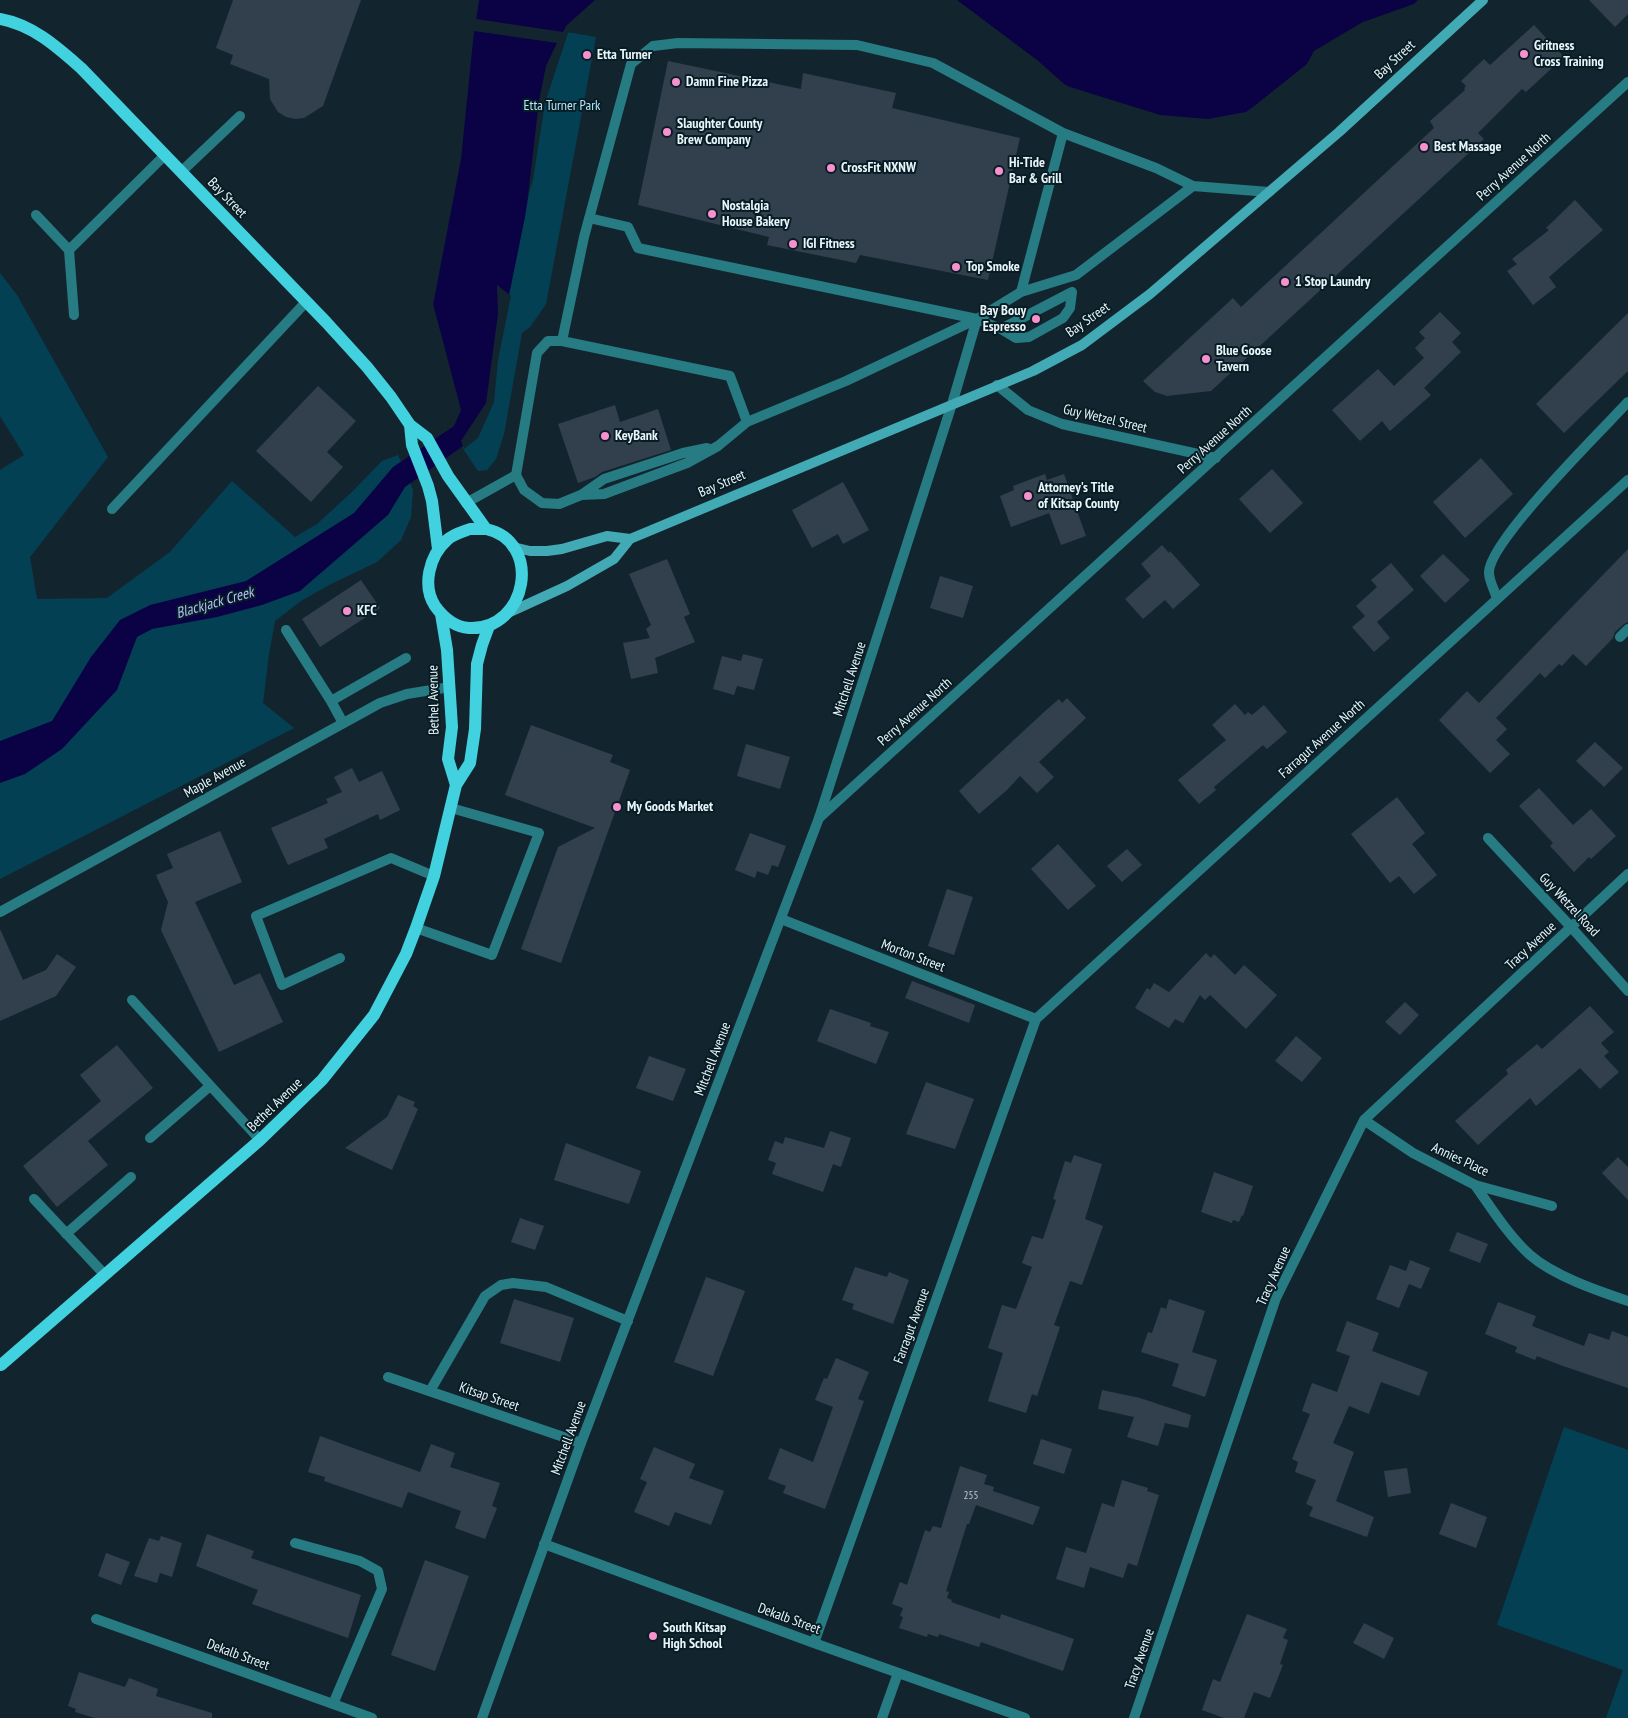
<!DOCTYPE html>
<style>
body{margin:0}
canvas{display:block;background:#12252e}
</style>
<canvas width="1628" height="1718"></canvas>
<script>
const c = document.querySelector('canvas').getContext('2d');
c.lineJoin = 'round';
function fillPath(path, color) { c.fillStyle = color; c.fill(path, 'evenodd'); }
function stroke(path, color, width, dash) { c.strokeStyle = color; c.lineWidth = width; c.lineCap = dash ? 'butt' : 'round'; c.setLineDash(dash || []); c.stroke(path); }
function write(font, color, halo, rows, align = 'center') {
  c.font = font + ' "PT Sans Narrow",sans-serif'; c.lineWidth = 4; c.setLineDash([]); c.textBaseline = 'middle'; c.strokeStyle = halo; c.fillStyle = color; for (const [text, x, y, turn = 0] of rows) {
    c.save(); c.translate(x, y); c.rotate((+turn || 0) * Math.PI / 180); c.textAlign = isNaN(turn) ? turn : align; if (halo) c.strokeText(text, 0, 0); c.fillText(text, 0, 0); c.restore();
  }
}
const green = new Path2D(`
 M567 32 596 37 546 304 530 327 522 333 504 434 496 459 487 470 478 471 462 447 476 437 502 182Z
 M0 273 17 295 108 457 30 557 37 599 107 598 170 552 232 481 295 537 317 524 352 492 382 461 398 455 413 490 411 517 401 540 377 562 329 585 301 601 275 621 269 654 263 703 294 728 0 879V470L24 455 0 416Z
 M1564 1427 1628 1450V1718H1606L1623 1670 1497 1625Z`);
const water = new Path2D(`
 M479 0H626L566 32 543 102 525 217 496 359 492 401 476 437 405 487 388 515 300 591 262 605 217 617 152 629 137 637 117 690 62 749 25 774 0 783V741L52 721 91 657 120 620 150 605 246 581 354 513 393 467 454 426 461 410 432 300Z
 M932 0H1424L1376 21 1246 112 1208 119 1160 115 1070 87 1027 68Z`);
const pier = new Path2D(`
 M476 0H479L476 19 563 32 566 26 595 0H629L627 2 584 23 568 33 545 103 533 180 528 196 539 101 546 66 557 43 474 31 461 159 433 305 431 306 430 299Z
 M929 0H957L1037 60 1071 90 1026 70Z
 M1418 0H1426L1418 8 1377 23 1269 101 1243 115 1307 64 1314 51 1363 22 1414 4Z
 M497 285 511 296 498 360 494 402 478 438 464 449 461 441 486 403 498 314Z`);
const building = new Path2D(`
 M233 0H361L323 106 304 118 295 119 286 117 278 112 273 104 270 99 269 79 230 64 233 55 216 48Z
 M1589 0H1628V14L1615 27Z
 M1534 25 1564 57 1526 92 1522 89 1478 133 1484 139 1211 391 1167 396 1155 392 1143 381 1233 298 1241 307 1434 128 1430 121 1465 90 1464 88 1466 86 1461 81 1484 59 1490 65Z
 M668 61 801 89 803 73 896 93 892 108 1020 138 988 280 860 255 856 263 767 245 769 237 638 205Z
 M1575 200 1603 230 1549 277 1556 287 1533 305 1507 271 1517 264 1512 259 1549 230 1546 228Z
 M1440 312 1461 333 1452 342 1461 352 1424 388 1431 395 1390 431 1382 421 1360 441 1332 410 1378 369 1394 386 1424 358 1415 348 1425 338 1419 332Z
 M1628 313V371L1564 433 1536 404Z
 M318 386 356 421 327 452 343 467 311 502 256 451Z
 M615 405 620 422 658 409 671 450 602 472 595 477 578 483 558 424Z
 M1481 458 1513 494 1465 538 1433 502Z
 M1272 469 1303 503 1270 533 1239 499Z
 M1045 474 1047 480 1064 474 1086 536 1061 545 1049 513 1011 527 1000 496 1014 490 1013 486Z
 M843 482 869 530 843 544 838 534 812 548 792 510Z
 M1162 545 1169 553 1170 551 1200 585 1173 609 1165 600 1143 619 1125 599 1151 576 1141 564Z
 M1628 549V622L1624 624 1615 632 1613 638 1586 666 1573 654 1562 666 1559 664 1545 678 1540 673 1496 718 1507 729 1496 740 1510 754 1490 773 1439 720 1467 691 1479 703Z
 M1443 554 1470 580 1445 603 1420 576Z
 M667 559 690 614 684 617 695 642 655 658 658 673 631 679 623 643 650 638 646 629 651 625 629 574Z
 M1391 563 1414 590 1377 622 1390 638 1374 652 1352 627 1365 616 1356 606 1377 587 1371 580Z
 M940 576 973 586 963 618 930 608Z
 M361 580 380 608 320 647 302 619Z
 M743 654 763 659 754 690 737 686 734 695 713 689 722 656 741 661Z
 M1067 698 1086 718 1039 762 1054 777 1037 793 1020 776 1007 790 979 814 959 791 1044 712 1059 699 1062 703Z
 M1235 704 1245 715 1248 712 1252 715 1264 705 1287 732 1267 749 1263 745 1214 787 1216 790 1199 804 1178 780 1226 740 1212 725Z
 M531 725 613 755 610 762 630 770 561 963 521 949 558 847 595 828 505 795Z
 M1595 742 1623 768 1604 787 1576 761Z
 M746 744 790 757 780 789 737 776Z
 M352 768 359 782 382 771 400 810 380 820 378 814 324 839 328 848 288 865 271 828 328 803 326 799 342 792 334 777Z
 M1539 788 1573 825 1591 809 1616 836 1591 859 1589 857 1574 872 1550 846 1553 843 1519 806Z
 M1397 797 1425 833 1412 844 1437 875 1414 894 1399 876 1390 883 1351 834Z
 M220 831 242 882 195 902 234 985 260 973 283 1022 219 1052 161 930 168 902 156 875 173 868 167 854Z
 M750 833 786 846 778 867 772 865 768 875 757 871 755 878 735 870Z
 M1058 844 1096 886 1068 910 1031 869Z
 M1127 849 1142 865 1122 882 1107 866Z
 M947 889 973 897 954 955 928 946Z
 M0 929 23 980 46 970 57 954 76 967 56 996 0 1021Z
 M1206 953 1211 958 1214 954 1235 975 1244 965 1277 995 1246 1029 1210 995 1205 1000 1200 995 1183 1023 1175 1019 1169 1028 1135 1008 1147 988 1150 990 1154 983 1169 992Z
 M912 981 975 1005 969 1023 905 998Z
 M1405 1002 1419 1015 1400 1035 1385 1022Z
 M1590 1006 1614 1032 1601 1043 1609 1052 1604 1056 1619 1072 1600 1089 1580 1068 1536 1106 1530 1098 1478 1145 1455 1121 1508 1074 1506 1070 1537 1044 1542 1049Z
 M830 1009 871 1023 870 1026 889 1032 876 1064 817 1041Z
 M1296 1036 1322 1058 1302 1082 1275 1061Z
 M117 1045 153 1088 88 1141 108 1165 57 1207 23 1166 101 1101 80 1075Z
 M649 1056 686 1069 673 1101 636 1088Z
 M926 1082 974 1099 955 1149 906 1134Z
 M398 1095 415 1102 413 1106 418 1109 392 1170 345 1148 387 1117Z
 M830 1131 851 1138 841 1167 833 1164 823 1192 772 1174 776 1163 768 1160 775 1141 783 1144 785 1137 824 1148Z
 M566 1143 641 1171 629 1204 554 1180Z
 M1074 1155 1102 1164 1085 1219 1103 1226 1082 1285 1070 1281 1054 1325 1060 1327 1037 1396 1032 1394 1026 1413 988 1401 1003 1353 988 1348 1002 1305 1016 1309 1032 1267 1022 1263 1032 1236 1043 1239 1056 1200 1053 1199 1065 1161 1071 1163Z
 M1618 1157 1628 1167V1200L1602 1173Z
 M1214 1172 1253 1186 1243 1216 1242 1215 1239 1222 1233 1220 1232 1223 1201 1212Z
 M520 1218 544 1226 535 1250 511 1242Z
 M1457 1232 1488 1244 1480 1263 1449 1251Z
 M1410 1260 1430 1268 1421 1289 1409 1284 1399 1308 1376 1299 1390 1265 1406 1271Z
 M855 1267 887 1277 889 1272 909 1280 893 1324 852 1309 854 1304 842 1300Z
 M706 1277 745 1291 713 1376 674 1362Z
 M514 1299 574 1318 560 1362 500 1343Z
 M1169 1299 1205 1311 1192 1352 1217 1360 1205 1397 1172 1386 1179 1364 1141 1352 1148 1332 1152 1333 1161 1307 1166 1309Z
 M1498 1302 1536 1316 1532 1326 1584 1346 1589 1333 1609 1340 1612 1331 1628 1337V1388L1560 1365 1537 1356 1535 1360 1515 1352 1517 1347 1485 1334Z
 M1347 1321 1379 1333 1372 1351 1428 1372 1419 1396 1381 1382 1369 1414 1349 1406 1333 1443 1354 1452 1336 1501 1374 1517 1367 1537 1309 1516 1313 1507 1306 1504 1316 1480 1295 1472 1298 1462 1292 1459 1310 1414 1302 1411 1312 1383 1337 1392 1350 1356 1336 1351Z
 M836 1358 869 1372 858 1399 864 1401 825 1509 783 1493 786 1486 768 1479 780 1448 813 1462 833 1407 815 1400 824 1378 827 1379Z
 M1102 1390 1140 1398 1191 1415 1188 1428 1165 1423 1158 1446 1127 1437 1134 1417 1098 1409Z
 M320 1436 420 1472 431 1444 455 1453 450 1467 500 1483 492 1506 497 1508 485 1539 455 1528 461 1511 408 1492 402 1508 324 1481 325 1477 308 1472Z
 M1041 1439 1072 1449 1064 1474 1033 1464Z
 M654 1447 695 1464 689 1478 724 1491 711 1525 675 1512 669 1526 634 1512 647 1482 640 1479Z
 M960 1466 987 1475 984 1484 994 1487 993 1491 1040 1507 1033 1525 976 1505 969 1524H967L946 1591 949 1592 947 1598 952 1600 951 1602 1000 1619 1001 1614 1074 1639 1063 1671 981 1642 979 1647 939 1634 938 1637 928 1634 927 1637 899 1628 903 1617 900 1616 903 1608 892 1604 900 1582 907 1585 925 1530 930 1532 933 1526 941 1528Z
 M1407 1468 1411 1493 1388 1497 1384 1471Z
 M1122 1480 1148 1488 1147 1491 1159 1495 1137 1566 1128 1563 1123 1578 1090 1567 1084 1588 1056 1579 1066 1547 1086 1553 1102 1503 1114 1507Z
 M1451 1503 1487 1517 1476 1548 1439 1534Z
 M207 1534 254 1551 251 1558 361 1595 348 1638 252 1604 258 1590 196 1566Z
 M161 1536 182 1543 172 1577 160 1573 157 1583 134 1576 149 1538 159 1541Z
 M106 1553 130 1562 121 1585 98 1576Z
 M425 1560 469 1576 435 1671 391 1655Z
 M1247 1614 1287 1629 1283 1638 1288 1640 1280 1664 1283 1665 1270 1698 1254 1692 1244 1718H1224L1202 1710 1213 1679 1220 1682Z
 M1364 1623 1394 1638 1384 1659 1353 1643Z
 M79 1672 125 1687 129 1678 158 1689 156 1696 212 1713V1718H95L75 1712 76 1709 68 1706Z`);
const service = new Path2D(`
 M1063 133 1021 292 1076 275 1193 186 1269 192
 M181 172 240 116
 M36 215 69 250
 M589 218 628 227 638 248 977 319
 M74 315 69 250 165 155
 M1001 329 1072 292
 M562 341H548L537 353 516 475 524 490 542 503 559 504 581 495 604 479 683 453 707 448
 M952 404 977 319 1021 292
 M747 422 846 381 977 319 1001 329 1016 338 1029 337 1063 318 1070 308 1072 292
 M581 495 604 494 687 463 718 446 747 422 730 376 562 341 584 237 631 64 653 46 678 43 857 45 933 63 1063 133 1156 168 1193 186
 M466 503 516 475
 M112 509 306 302
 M1497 599C1495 591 1489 581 1489 573 1487 543 1603 429 1628 402
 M286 630 331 701 343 723
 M1620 637 1628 629
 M331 701 406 658
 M416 928 492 955 539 833 451 808
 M340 958 282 985 256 916 391 858 434 876
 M132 1000 260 1140
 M150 1138 210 1086
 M1475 1185C1492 1209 1508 1235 1530 1255 1554 1276 1598 1291 1628 1301
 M34 1199 105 1275
 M66 1234 131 1177
 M430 1391 485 1296 501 1285 513 1283 546 1287 628 1321
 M295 1543 360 1561 378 1571 382 1589 333 1704
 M882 1718 898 1673`);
const minor = new Path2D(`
 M997 385 1028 410 1062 424 1216 458
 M819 818 1628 82
 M1488 838 1571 927 1628 991
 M0 912 380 703 407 694 450 687
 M781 919 1036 1019
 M1364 1120 1413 1153 1475 1185 1552 1206
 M388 1377 581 1443
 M544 1544 814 1643 1025 1718
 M96 1619 372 1718
 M814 1643 1036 1019 1628 480
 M1134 1718 1276 1298 1364 1120 1628 874`);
const tertiary = new Path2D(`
 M482 1718 581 1443 819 818 952 404`);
const secondary = new Path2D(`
 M513 547 530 551H547L562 549 607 536 630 539
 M508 613 567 586 614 559 630 539 1033 371 1082 345 1150 294 1339 132 1483 0`);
const primary = new Path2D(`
 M0 19C33 25 57 47 81 68L326 322 367 367 391 397 410 425 427 438 448 476 486 529
 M410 425 412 445 428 486 432 501 438 549
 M470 529C475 529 481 529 486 529 543 541 528 631 469 628 454 627 443 617 435 606 422 586 429 556 447 540 453 534 462 532 470 529Z
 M441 614 447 650 452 727 448 759 456 785
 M1 1365 260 1140 322 1080 374 1015 406 954 416 928 434 876 456 785 470 763 475 729 477 664 482 645 489 626`);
const markers = [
 [1524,54,5,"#f790ce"],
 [587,55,5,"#f790ce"],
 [676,82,5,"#f790ce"],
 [667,132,5,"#f790ce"],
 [1424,147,5,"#f790ce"],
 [831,168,5,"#f790ce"],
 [999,171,5,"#f790ce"],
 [712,214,5,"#f790ce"],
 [793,244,5,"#f790ce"],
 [956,267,5,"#f790ce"],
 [1285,282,5,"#f790ce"],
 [1036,319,5,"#f790ce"],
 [1206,359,5,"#f790ce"],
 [605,436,5,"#f790ce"],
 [1028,496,5,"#f790ce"],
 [347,611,5,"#f790ce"],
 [617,807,5,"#f790ce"],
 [653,1636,5,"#f790ce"]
];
const numberNames = [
 ["255",971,1496]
];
const poiNames = [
 ["Gritness",1534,46],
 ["Cross Training",1534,62],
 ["Etta Turner",597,55],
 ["Damn Fine Pizza",686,82],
 ["Slaughter County",677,124],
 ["Brew Company",677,140],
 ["Best Massage",1434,147],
 ["Hi-Tide",1009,163],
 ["Bar & Grill",1009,179],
 ["CrossFit NXNW",841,168],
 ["Nostalgia",722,206],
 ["House Bakery",722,222],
 ["IGI Fitness",803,244],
 ["Top Smoke",966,267],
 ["1 Stop Laundry",1295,282],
 ["Bay Bouy",1026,311,"right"],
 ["Espresso",1026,327,"right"],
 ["Blue Goose",1216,351],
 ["Tavern",1216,367],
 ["KeyBank",615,436],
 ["Attorney's Title",1038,488],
 ["of Kitsap County",1038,504],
 ["KFC",357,611],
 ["My Goods Market",627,807],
 ["South Kitsap",663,1628],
 ["High School",663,1644]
];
const streetNames = [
 ["Bay Street",1395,60,-43],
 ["Perry Avenue North",1514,167,-42],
 ["Bay Street",227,198,46],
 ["Bay Street",1088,320,-35],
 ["Guy Wetzel Street",1105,419,13],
 ["Perry Avenue North",1215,440,-42],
 ["Bay Street",722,484,-23],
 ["Mitchell Avenue",850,679,-72],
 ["Bethel Avenue",434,700,-91],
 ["Perry Avenue North",915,712,-42],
 ["Farragut Avenue North",1322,739,-42],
 ["Maple Avenue",215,778,-29],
 ["Guy Wetzel Road",1569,905,47],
 ["Tracy Avenue",1531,946,-43],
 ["Morton Street",913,956,21],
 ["Mitchell Avenue",713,1059,-69],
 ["Bethel Avenue",275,1105,-44],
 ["Annies Place",1460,1160,25],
 ["Tracy Avenue",1274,1276,-66],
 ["Farragut Avenue",912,1326,-70],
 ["Kitsap Street",489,1397,19],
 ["Mitchell Avenue",569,1438,-70],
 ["Dekalb Street",789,1619,20],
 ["Dekalb Street",238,1655,20],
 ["Tracy Avenue",1140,1659,-71]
];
const parkNames = [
 ["Etta Turner Park",562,106]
];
const waterNames = [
 ["Blackjack Creek",215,603,-16]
];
fillPath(green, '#034054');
fillPath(water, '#0b0245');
fillPath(pier, '#12252e');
fillPath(building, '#323f4d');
stroke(service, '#277b83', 10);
stroke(minor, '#277b83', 10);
stroke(tertiary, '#277b83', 10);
stroke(secondary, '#42aab4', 10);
stroke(primary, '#42d1de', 12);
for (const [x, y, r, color] of markers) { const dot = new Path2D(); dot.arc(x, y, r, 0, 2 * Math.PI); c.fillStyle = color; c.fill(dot); stroke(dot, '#081c24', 2); }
write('11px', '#bbc8d0', null, numberNames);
write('bold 14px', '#e9f5fb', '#081c24', poiNames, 'left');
write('14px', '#e9f5fb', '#081c24', streetNames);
write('14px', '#b5e5fb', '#081c24', parkNames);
write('italic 15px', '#b2c0fd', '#081c24', waterNames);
</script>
